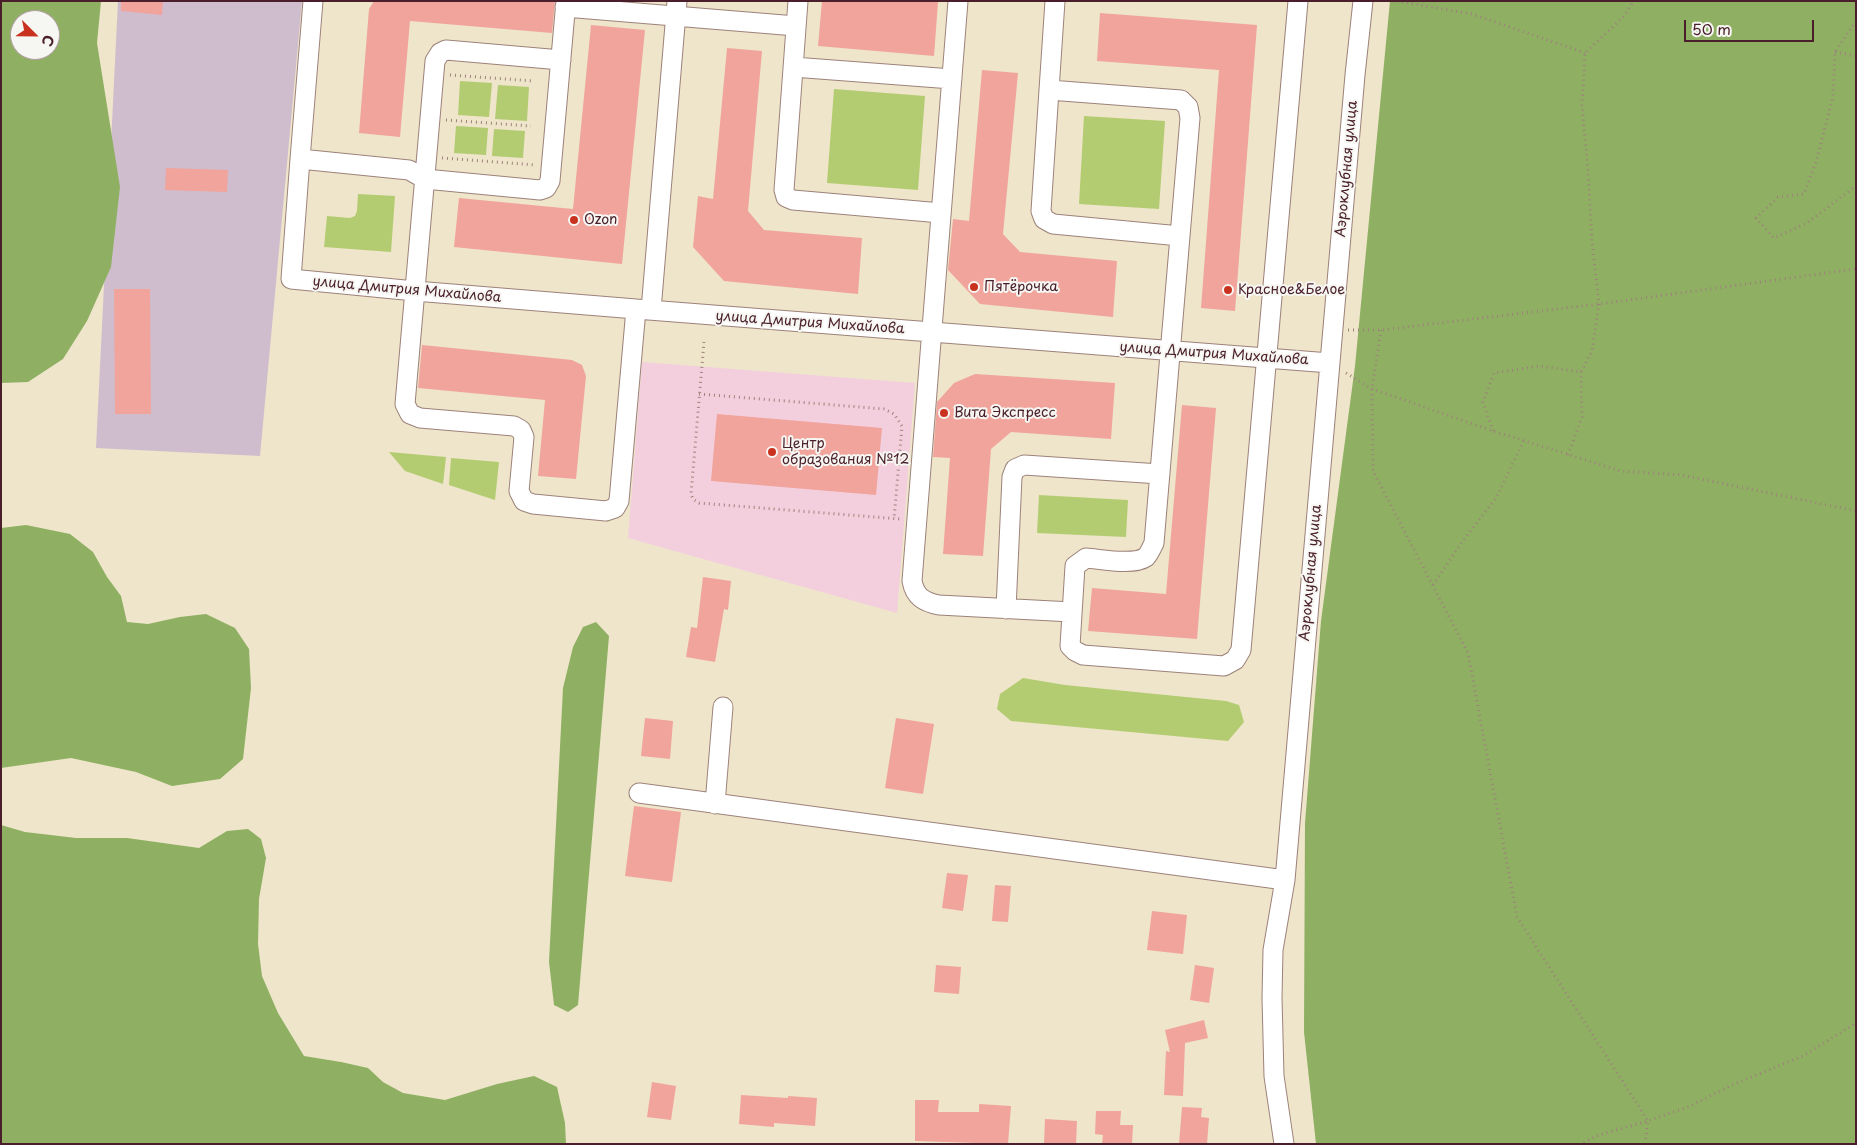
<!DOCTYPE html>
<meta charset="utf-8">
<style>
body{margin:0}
#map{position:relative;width:1857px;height:1145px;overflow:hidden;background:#eee5ca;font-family:"Playpen Sans",sans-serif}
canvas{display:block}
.frame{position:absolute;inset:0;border:2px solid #4a1f2b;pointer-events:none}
.north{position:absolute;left:10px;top:10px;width:50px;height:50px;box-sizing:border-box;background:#f6f6f2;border:1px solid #b1a0a2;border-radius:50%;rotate:113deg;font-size:14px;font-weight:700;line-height:20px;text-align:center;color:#4a1f2b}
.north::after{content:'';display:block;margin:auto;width:18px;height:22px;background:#c8321e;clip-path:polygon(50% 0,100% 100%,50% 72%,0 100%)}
.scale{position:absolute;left:1684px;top:20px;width:130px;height:22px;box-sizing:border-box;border:2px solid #4a1f2b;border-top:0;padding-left:6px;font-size:15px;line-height:18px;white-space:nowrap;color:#4a1f2b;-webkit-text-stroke:4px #f6f6f2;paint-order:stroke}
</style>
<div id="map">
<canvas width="1857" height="1145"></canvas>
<div class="frame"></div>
<div class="north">С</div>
<div class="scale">50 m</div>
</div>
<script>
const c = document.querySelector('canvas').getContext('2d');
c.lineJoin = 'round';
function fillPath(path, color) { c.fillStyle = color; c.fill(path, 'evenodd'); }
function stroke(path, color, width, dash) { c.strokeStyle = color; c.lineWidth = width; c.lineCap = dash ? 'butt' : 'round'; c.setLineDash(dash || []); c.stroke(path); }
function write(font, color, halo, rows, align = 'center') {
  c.font = font + ' "Playpen Sans",sans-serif'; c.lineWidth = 4; c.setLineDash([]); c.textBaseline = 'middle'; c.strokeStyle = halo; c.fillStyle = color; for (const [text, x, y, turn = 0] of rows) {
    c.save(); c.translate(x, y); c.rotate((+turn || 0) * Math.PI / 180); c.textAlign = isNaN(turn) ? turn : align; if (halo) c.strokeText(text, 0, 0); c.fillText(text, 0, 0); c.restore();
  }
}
const built = new Path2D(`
 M642 362 915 383 897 613 628 538Z`);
const industrial = new Path2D(`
 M118 1H302L260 456 96 448Z`);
const green = new Path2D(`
 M460 81 492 83 489 117 458 115Z
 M498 85 529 87 527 121 495 119Z
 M834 89 925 96 918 190 827 183Z
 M1084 116 1165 121 1159 209 1079 204Z
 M456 126 488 128 486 155 454 153Z
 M494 129 525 131 523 158 492 156Z
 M358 194 395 196 391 252 324 247 327 216 350 218 355 216 357 211Z
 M389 452 446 457 443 484 405 471Z
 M451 458 499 462 495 500 449 485Z
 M1039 495 1128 500 1126 537 1037 533Z
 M1023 678 1065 685 1226 701 1239 705 1244 722 1228 741 1011 721 997 709 1000 694Z`);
const forest = new Path2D(`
 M1 1H101L97 43 120 187 111 267 87 321 63 359 28 382 1 383ZM20 20H50V50H20Z
 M1390 1H1856V1144H1316L1304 1032 1305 823 1321 621 1355 366Z
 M26 525 70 534 93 552 107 577 121 596 127 622 148 624 180 617 206 614 235 628 249 649 251 688 243 759 220 779 172 786 136 772 71 758 1 768V528Z
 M596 622 609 636 578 1005 568 1012 554 1005 549 962 563 688 573 647 583 627Z
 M1 825 25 832 76 838H127L199 848 227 831 248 829 261 839 266 858 259 899 258 944 262 976 278 1013 304 1056 341 1062 368 1068 383 1082 403 1093 445 1100 497 1084 534 1076 557 1087 565 1123 566 1144H1Z`);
const building = new Path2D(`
 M121 1H163L162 15 121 11Z
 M374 1H555L552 33 410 21 400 137 359 133 369 9Z
 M822 1 938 2 934 56 818 46Z
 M1100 13 1257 25 1235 311 1201 308 1219 70 1097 61Z
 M591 25 645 30 622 264 454 247 459 198 573 209Z
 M727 48 762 51 748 211 764 230 862 238 858 294 724 281 693 247 698 196 713 199Z
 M982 70 1018 73 1003 234 1020 252 1117 261 1113 317 980 304 948 270 953 219 969 221Z
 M166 168 228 170 227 192 165 190Z
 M114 289H150L151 414H115Z
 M422 345 572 360 582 365 586 376 576 479 538 476 545 400 418 388Z
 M975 374 1115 383 1111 439 1011 432 991 449 983 556 943 554 950 458 933 457 937 402 954 383Z
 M1182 405 1216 408 1197 639 1088 631 1092 588 1166 594Z
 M717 414 882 428 876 495 711 481Z
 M703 577 731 581 728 610 724 609 715 662 686 657 691 627 697 628Z
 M645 718 673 721 670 759 641 756Z
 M896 718 934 724 923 794 885 788Z
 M634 806 681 812 672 882 625 876Z
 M947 873 968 875 963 911 942 908Z
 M995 885 1011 886 1008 922 992 921Z
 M1152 911 1187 915 1183 954 1147 950Z
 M936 965 961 967 959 994 934 992Z
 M1195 965 1214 968 1209 1003 1190 1000Z
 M1204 1020 1208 1038 1185 1043 1183 1096 1164 1095 1166 1051 1170 1052 1165 1030Z
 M652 1082 676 1086 671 1120 647 1117Z
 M741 1095 788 1098V1096L817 1098 815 1126 774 1123V1127L739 1124Z
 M915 1100H939L938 1112H979V1104L1011 1106 1008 1144 915 1141Z
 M1182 1107 1202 1108 1201 1117 1209 1118 1207 1144H1179Z
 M1096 1111H1121L1120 1125H1133L1132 1144H1102L1103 1135 1095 1134Z
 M1045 1119 1077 1121 1076 1144H1044Z`);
const path = new Path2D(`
 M1397 1 1472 14 1585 53
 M1856 21 1835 52 1833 97 1816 162 1804 194 1778 197 1756 218 1774 238 1807 223 1856 186
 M1835 52 1856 56
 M450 75 534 81
 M446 120 531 126
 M442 158 536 165
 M1348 330H1381L1599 304 1856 269
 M1381 330 1372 389 1373 471 1468 653 1517 917 1648 1121 1599 1135 1581 1144
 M704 342 691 494 693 499 699 503 900 519
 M1346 373 1372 389 1493 431 1621 471 1681 475 1856 511
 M699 394 884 409 894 414 902 426 894 519
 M1493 431 1483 402 1494 373 1540 366 1581 372 1592 351 1599 304 1592 242 1588 170 1582 105 1585 53 1624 16 1634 1
 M1568 455 1582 417 1581 372
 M1433 585 1462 542 1496 498 1524 440
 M1645 1144 1648 1121 1690 1106 1732 1085 1803 1056 1856 1023
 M1855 1144 1856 1143`);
const minor = new Path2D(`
 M313 1 300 159 409 170 425 179 540 190 546 188 550 181 566 1
 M798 1 784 190 786 197 793 200 941 213
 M958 1 912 581C915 597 924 602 939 605L1072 612
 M1055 1 1049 90 1181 100 1188 107 1190 118 1154 543C1152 547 1149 554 1146 557 1133 566 1101 559 1086 558L1075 566 1070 646 1075 651 1083 655 1224 666 1235 660 1241 650 1298 1
 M565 7 796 26
 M561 60 446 50 440 53 435 61 405 404 410 414 420 418 514 426 521 430 524 437 519 491 524 501 533 504 606 511 615 508 619 501 636 309
 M793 67 952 79
 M1049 90 1041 211 1044 219 1053 224 1180 236
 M300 159 291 279 415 291 636 309 1330 363
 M651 310 677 1
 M1006 609 1012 477 1015 469 1024 465 1160 474
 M639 793 1285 880
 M715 804 723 707
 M1284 1144 1274 1076 1272 998 1273 950 1285 880 1355 75 1363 1`);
const markers = [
 [574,220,5,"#c8321e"],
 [974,287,5,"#c8321e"],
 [1228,290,5,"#c8321e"],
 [944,413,5,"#c8321e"],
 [772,452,5,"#c8321e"]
];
const streetNames = [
 ["Аэроклубная улица",1347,169,-85],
 ["улица Дмитрия Михайлова",407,290,5],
 ["улица Дмитрия Михайлова",810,323,4],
 ["улица Дмитрия Михайлова",1214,354,4],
 ["Аэроклубная улица",1311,573,-85]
];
const poiNames = [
 ["Ozon",584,220],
 ["Пятёрочка",984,287],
 ["Красное&Белое",1238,290],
 ["Вита Экспресс",954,413],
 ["Центр",782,444],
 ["образования №12",782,460]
];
fillPath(built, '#f3cfde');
fillPath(industrial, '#cfbdce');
fillPath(green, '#b4cc71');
fillPath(forest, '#8fb063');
fillPath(building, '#f1a49c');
stroke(minor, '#9c827a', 21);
stroke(path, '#9c827a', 3, [1, 4]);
stroke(minor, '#fff', 19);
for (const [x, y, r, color] of markers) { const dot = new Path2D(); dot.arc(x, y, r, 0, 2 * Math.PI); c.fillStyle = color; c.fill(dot); stroke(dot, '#f6f6f2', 2); }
write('14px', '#4a1f2b', '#f6f6f2', streetNames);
write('14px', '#4a1f2b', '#f6f6f2', poiNames, 'left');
</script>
